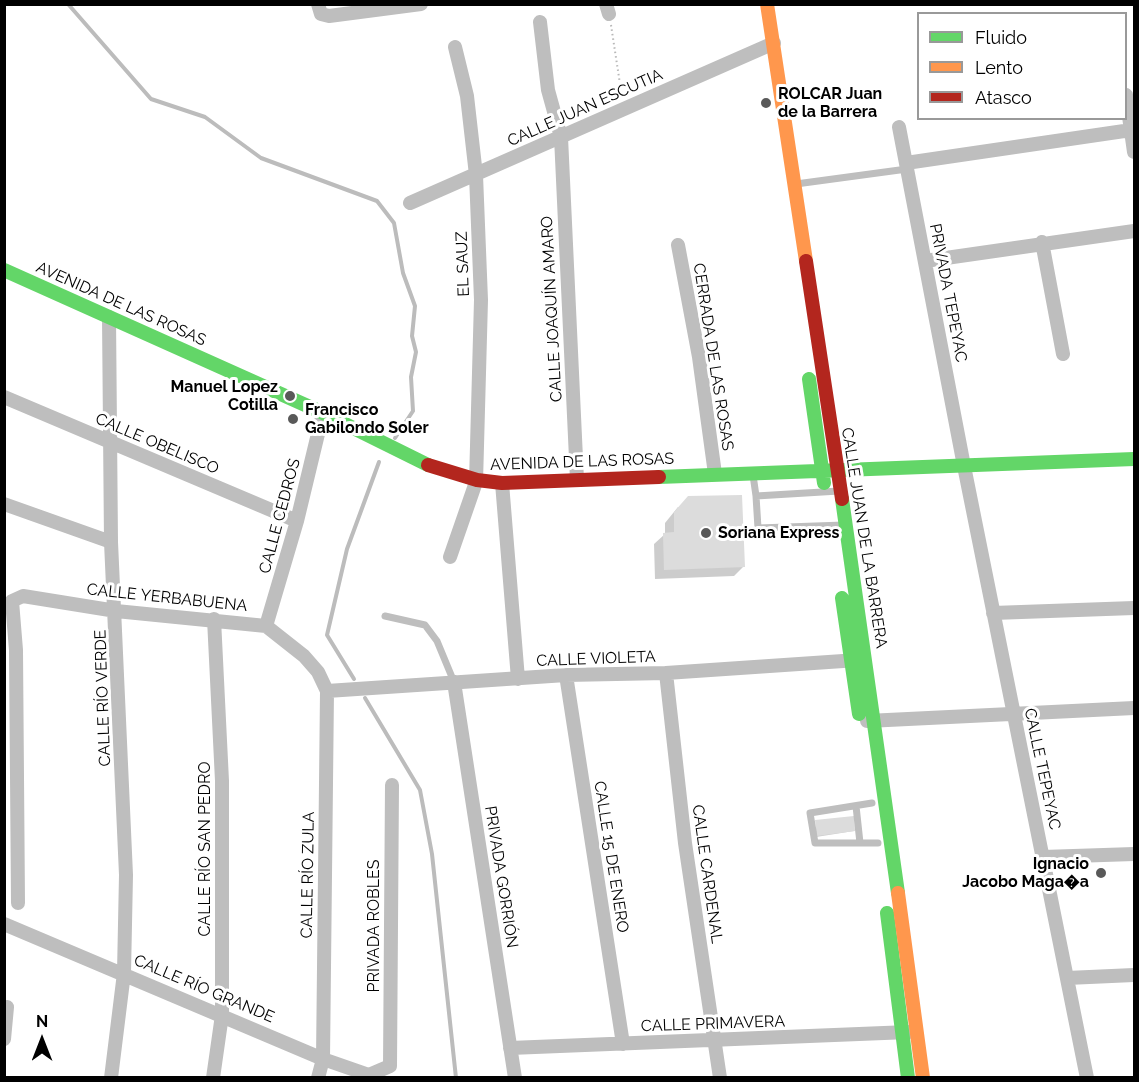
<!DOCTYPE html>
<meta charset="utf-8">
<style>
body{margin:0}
#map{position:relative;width:1139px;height:1082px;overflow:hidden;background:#fff;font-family:Raleway,sans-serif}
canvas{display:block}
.frame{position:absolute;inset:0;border:6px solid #000;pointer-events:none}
.legend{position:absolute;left:917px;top:12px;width:210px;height:108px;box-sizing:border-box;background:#fff;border:2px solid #999;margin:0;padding:8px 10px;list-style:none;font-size:18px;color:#000}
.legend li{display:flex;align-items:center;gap:12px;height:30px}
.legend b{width:30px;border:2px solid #999}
.north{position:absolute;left:12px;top:1010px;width:60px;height:60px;-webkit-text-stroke:4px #fff;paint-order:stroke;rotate:0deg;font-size:16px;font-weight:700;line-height:24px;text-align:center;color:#000}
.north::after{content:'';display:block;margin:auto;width:21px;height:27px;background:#000;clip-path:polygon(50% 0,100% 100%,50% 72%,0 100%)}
</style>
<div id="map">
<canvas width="1139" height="1082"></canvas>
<div class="frame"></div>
<ul class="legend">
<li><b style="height:8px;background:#63d668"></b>Fluido</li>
<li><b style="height:8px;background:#ff974d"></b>Lento</li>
<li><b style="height:8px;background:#b3261e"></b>Atasco</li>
</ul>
<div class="north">N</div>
</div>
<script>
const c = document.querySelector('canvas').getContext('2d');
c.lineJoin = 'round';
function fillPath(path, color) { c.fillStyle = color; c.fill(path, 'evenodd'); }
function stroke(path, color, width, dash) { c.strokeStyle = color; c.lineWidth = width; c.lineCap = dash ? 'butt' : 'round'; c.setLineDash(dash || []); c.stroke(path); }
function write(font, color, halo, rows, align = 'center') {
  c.font = font + ' Raleway,sans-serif'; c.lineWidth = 6; c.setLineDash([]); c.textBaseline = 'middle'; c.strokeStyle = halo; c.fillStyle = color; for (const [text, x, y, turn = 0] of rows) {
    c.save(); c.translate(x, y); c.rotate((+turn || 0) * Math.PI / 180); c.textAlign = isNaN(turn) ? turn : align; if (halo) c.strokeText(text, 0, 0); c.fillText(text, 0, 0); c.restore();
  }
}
const shadow = new Path2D(`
 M678 507 743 567 734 576 655 579 654 544 665 534V523Z
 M816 822 854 831 816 837Z`);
const stream = new Path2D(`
 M68 4 151 99 205 117 261 158 377 201 394 223 403 273 415 306 412 336 416 352 411 377 413 411 395 438
 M354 679 327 635 347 549 379 462
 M365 698 420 790 432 854 456 1078`);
const building = new Path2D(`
 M742 495 745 567 664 570 663 533 674 532V512L688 496Z
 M854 816 855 831 817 836 815 820Z`);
const path = new Path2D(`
 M611 25 622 97`);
const lane = new Path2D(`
 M796 184 907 169
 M753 475 756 496 839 491
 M756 496 758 528 844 525
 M385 616 425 625 437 641 454 682
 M872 803 810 813 815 843H878
 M856 806 860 843`);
const street = new Path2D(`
 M318 4 321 14 329 16 421 4
 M606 4 609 14
 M540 22 548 90 561 137 577 480
 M1126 95 1134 152
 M899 127 964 466 1087 1078
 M906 163 1131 130
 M410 203 774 43
 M1042 242 1063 354
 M678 245 699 357 715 474
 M925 261 1134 231
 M109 317 111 542 126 875 124 973 111 1078
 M4 397 297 521
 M502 483 518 679
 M4 504 111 542
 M450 557 476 482 481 300 476 175 467 96 455 47
 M993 613 1134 608
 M266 626 297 521 323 413
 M666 673 685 843 720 1078
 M566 675 623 1044
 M454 682 515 1078
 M327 691 566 675 666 673 858 660
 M867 721 1134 708
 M1043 857 1134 854
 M18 903 16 650 12 601 23 596 116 611 266 626 304 656 318 672 327 691 323 1059 318 1078
 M4 924 323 1059 369 1075 390 1066 392 785
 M1067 978 1134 975
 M4 1039 7 1007
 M510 1048 909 1032
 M213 1078 222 1015V781L214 619`);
const fast = new Path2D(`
 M4 270 321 412 428 465
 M809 379 824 483
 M659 477 1134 459
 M842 499 898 893
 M842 598 859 714
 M887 913 908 1078`);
const slow = new Path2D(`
 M767 4 806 261
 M898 893 923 1078`);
const jam = new Path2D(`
 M806 261 842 499
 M428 465 477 480 502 483 659 477`);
const markers = [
 [766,103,6,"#595959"],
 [290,396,6,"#595959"],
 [293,419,6,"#595959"],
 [706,533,6,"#595959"],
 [1101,873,6,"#595959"]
];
const poiNames = [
 ["ROLCAR Juan",778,94],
 ["de la Barrera",778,112],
 ["Manuel Lopez",278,387,"right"],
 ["Cotilla",278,405,"right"],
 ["Francisco",305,410],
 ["Gabilondo Soler",305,428],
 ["Soriana Express",718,533],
 ["Ignacio",1089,864,"right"],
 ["Jacobo Maga�a",1089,882,"right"]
];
const streetNames = [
 ["CALLE JUAN ESCUTIA",585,108,-24],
 ["EL SAUZ",463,264,-92],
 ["PRIVADA TEPEYAC",948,293,79],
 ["AVENIDA DE LAS ROSAS",121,304,24],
 ["CALLE JOAQUÍN AMARO",552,309,-93],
 ["CERRADA DE LAS ROSAS",713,357,81],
 ["CALLE OBELISCO",157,444,23],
 ["AVENIDA DE LAS ROSAS",582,462,-2],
 ["CALLE CEDROS",280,516,-75],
 ["CALLE JUAN DE LA BARRERA",864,538,81],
 ["CALLE YERBABUENA",167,598,6],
 ["CALLE VIOLETA",596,659,-2],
 ["CALLE RÍO VERDE",103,698,-92],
 ["CALLE TEPEYAC",1042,769,78],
 ["CALLE RÍO SAN PEDRO",205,849,-90],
 ["CALLE 15 DE ENERO",611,857,81],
 ["CALLE CARDENAL",707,874,82],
 ["CALLE RÍO ZULA",308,875,-89],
 ["PRIVADA GORRIÓN",501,877,81],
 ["PRIVADA ROBLES",374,926,-90],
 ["CALLE RÍO GRANDE",204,989,23],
 ["CALLE PRIMAVERA",713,1024,-2]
];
fillPath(shadow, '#0003');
stroke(stream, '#bcbcbc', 4);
fillPath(building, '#dcdcdc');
stroke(path, '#b8b8b8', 2, [1.5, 3]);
stroke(lane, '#bebebe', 7);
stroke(street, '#bebebe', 14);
stroke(fast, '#63d668', 14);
stroke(slow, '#ff974d', 14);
stroke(jam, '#b3261e', 14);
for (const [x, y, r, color] of markers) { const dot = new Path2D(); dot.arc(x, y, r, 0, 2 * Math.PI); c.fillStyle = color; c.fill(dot); stroke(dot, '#fff', 2); }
write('bold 16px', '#000', '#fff', poiNames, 'left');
write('16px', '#000', '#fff', streetNames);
</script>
